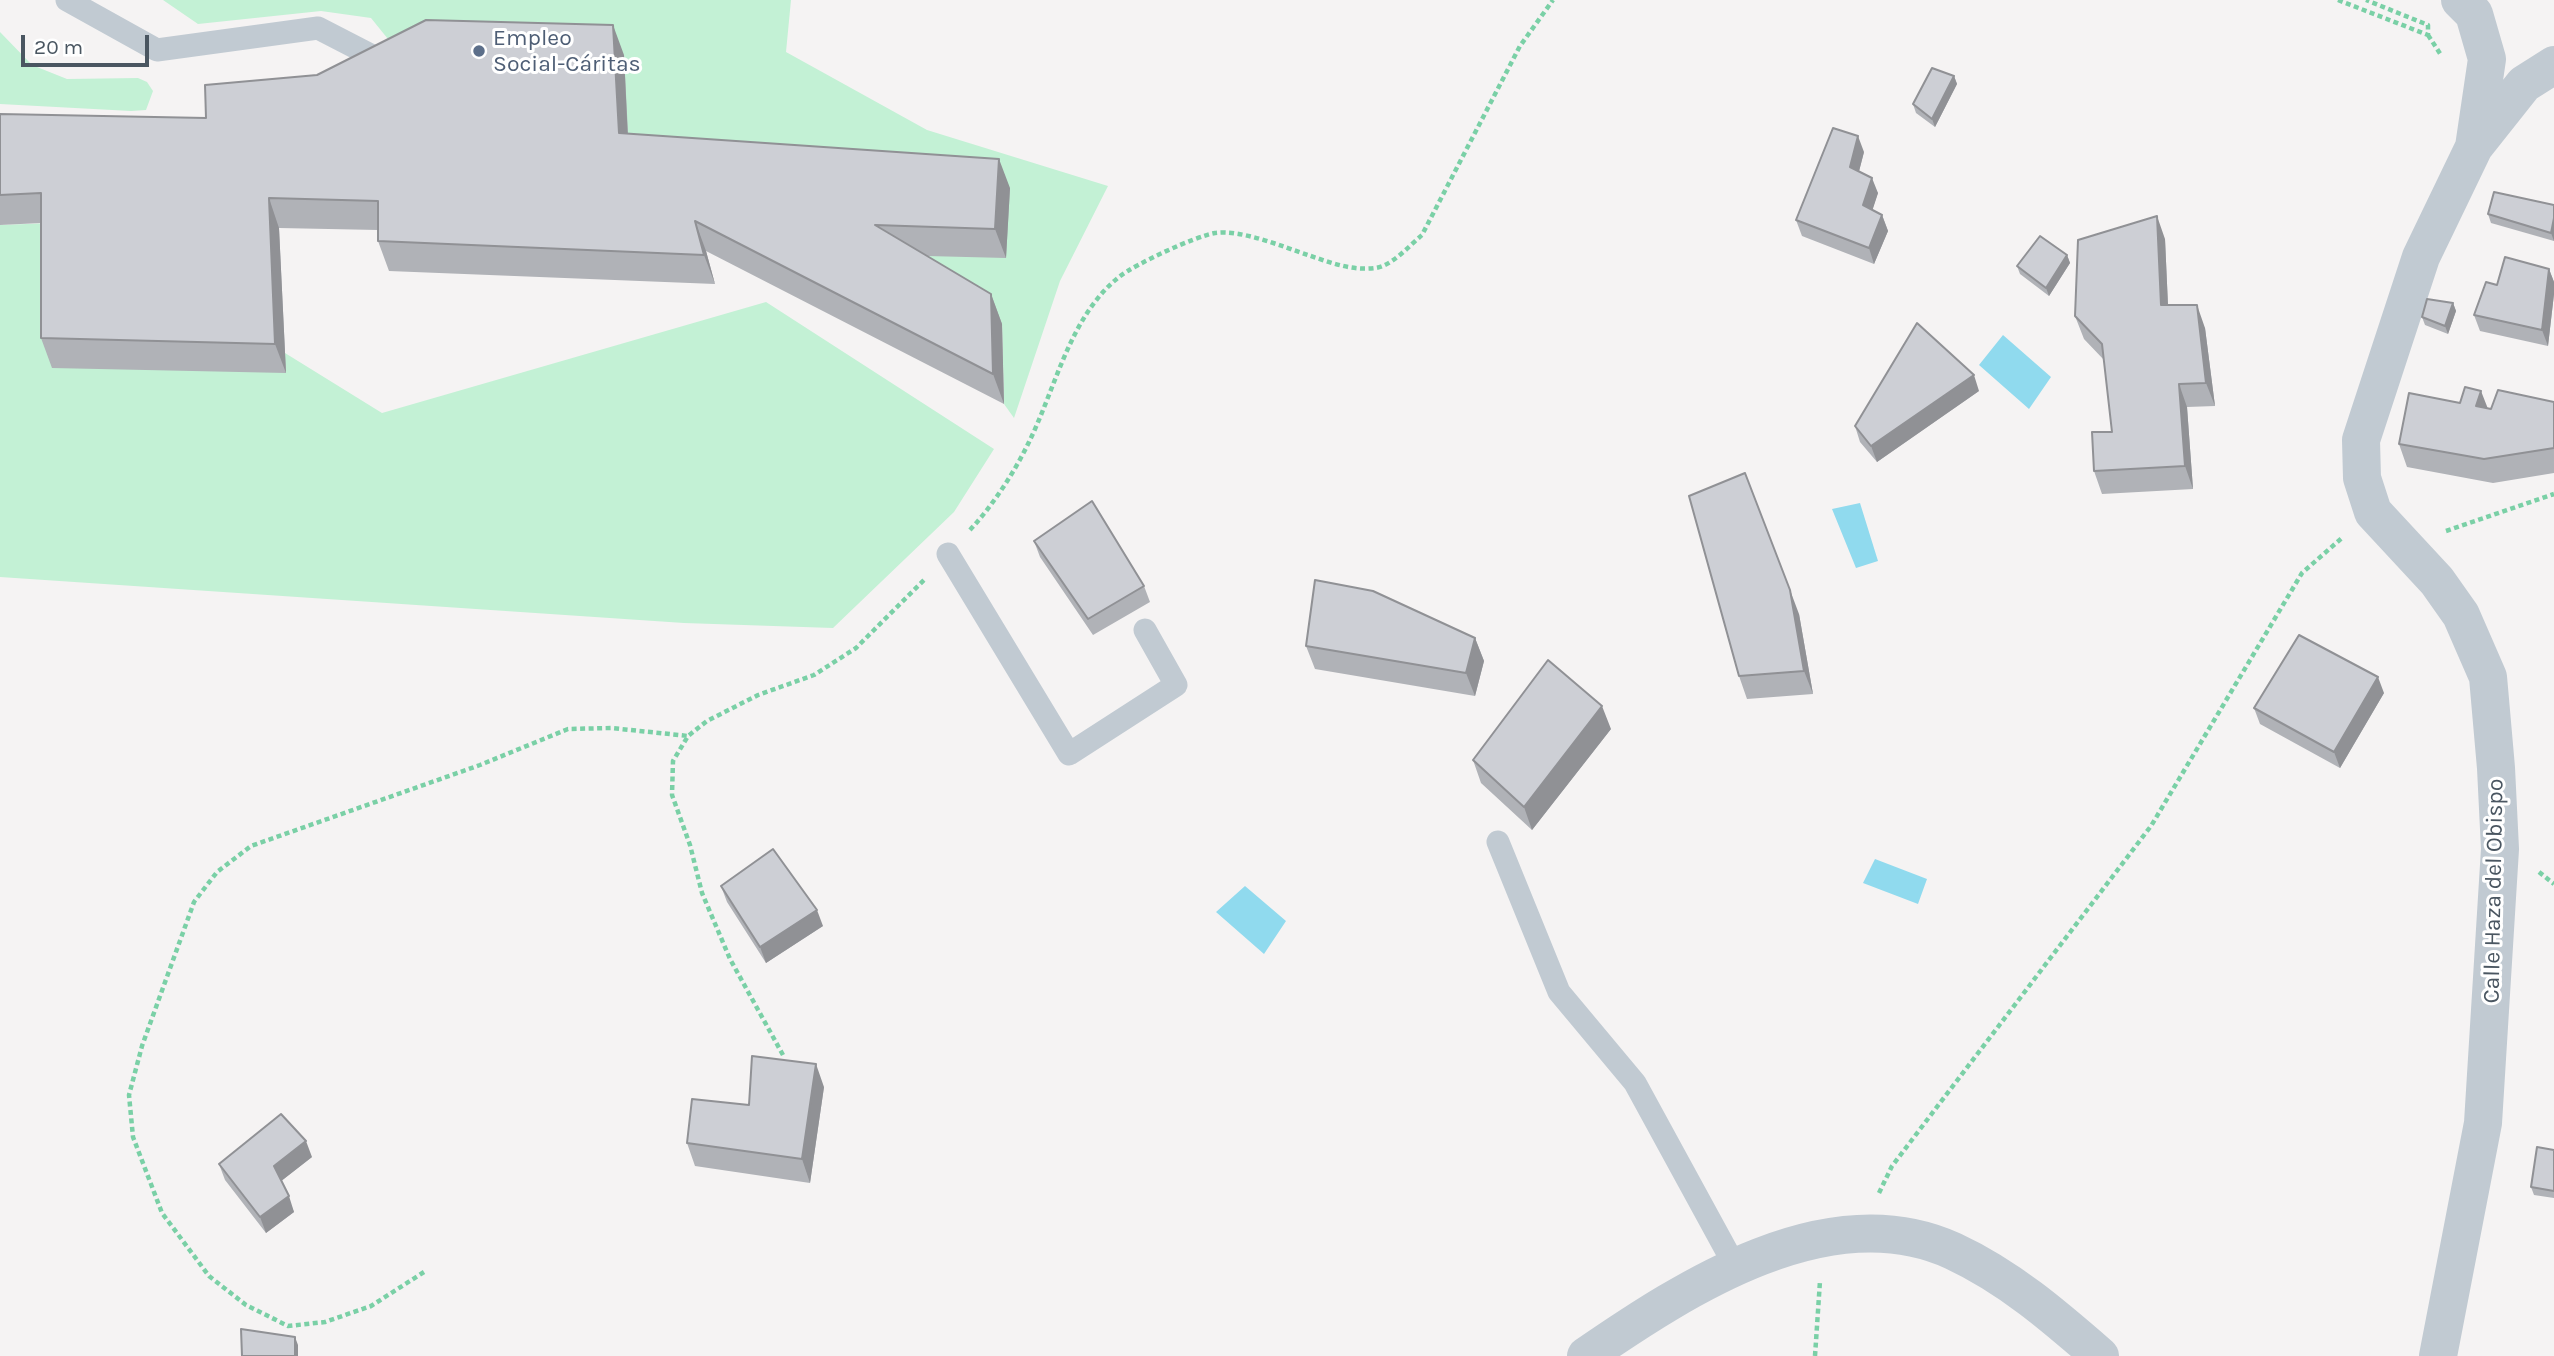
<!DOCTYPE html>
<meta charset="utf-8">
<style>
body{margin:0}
#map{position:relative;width:2554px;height:1356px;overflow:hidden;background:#f5f3f3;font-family:Karla,sans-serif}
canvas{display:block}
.scale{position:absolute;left:21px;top:35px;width:128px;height:32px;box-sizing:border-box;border:4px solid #4a5661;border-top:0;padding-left:9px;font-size:21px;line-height:24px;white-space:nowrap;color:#4a5661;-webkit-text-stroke:5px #fff;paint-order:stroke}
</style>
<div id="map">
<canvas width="2554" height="1356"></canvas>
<div class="scale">20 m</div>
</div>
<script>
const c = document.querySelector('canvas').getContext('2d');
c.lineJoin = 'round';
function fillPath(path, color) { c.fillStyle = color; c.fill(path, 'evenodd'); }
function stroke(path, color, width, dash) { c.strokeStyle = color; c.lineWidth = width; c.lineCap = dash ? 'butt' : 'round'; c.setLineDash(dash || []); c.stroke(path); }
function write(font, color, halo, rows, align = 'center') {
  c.font = font + ' Karla,sans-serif'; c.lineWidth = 6; c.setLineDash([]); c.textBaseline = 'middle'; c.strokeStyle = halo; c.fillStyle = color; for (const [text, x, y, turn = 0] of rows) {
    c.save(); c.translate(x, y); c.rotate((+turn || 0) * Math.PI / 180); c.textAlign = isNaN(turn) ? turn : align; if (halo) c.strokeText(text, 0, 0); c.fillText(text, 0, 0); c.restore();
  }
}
const green = new Path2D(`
 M163 0H791L786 52 927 130 1108 186 1060 281 1014 418 1004 404 1002 324 629 162 392 44 371 18 321 11 198 24Z
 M0 32 32 65 67 79 138 78 147 82 153 91 146 110 131 111 0 104Z
 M52 223 285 353 382 413 766 302 994 449 954 512 833 628 684 623 0 577V225Z`);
const water = new Path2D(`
 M2003 335 2051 377 2029 409 1979 365Z
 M1860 503 1878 561 1856 568 1832 509Z
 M1875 859 1927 879 1918 904 1863 883Z
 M1245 886 1286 921 1264 954 1216 912Z`);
const path = new Path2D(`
 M2338 0 2428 35V25L2366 0
 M2428 35 2441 55
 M970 530C993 505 1014 473 1029 442 1056 387 1070 316 1119 277 1135 264 1196 236 1215 233 1240 229 1284 247 1308 255 1329 262 1351 271 1375 268 1392 266 1409 246 1422 235L1520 46 1553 0
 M2446 531 2554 494
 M2539 872 2554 884
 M783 1055 730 959 702 893 690 845 672 795 673 761 688 736 707 721 758 695 814 675 856 648 924 580
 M1879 1193 1892 1166 2151 826 2302 573 2343 537
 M424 1272 371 1306 325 1322 288 1326 246 1305 209 1276 162 1213 133 1137 129 1095 142 1046 194 902 217 872 251 846 480 765 568 729 611 728 688 736
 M1815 1356 1820 1281`);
const lane = new Path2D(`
 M67 0 157 50 318 28 382 61
 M948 554 1069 754 1176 685 1145 630
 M1498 842 1559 992 1635 1083 1736 1268`);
const street = new Path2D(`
 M2460 0 2474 14 2487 59 2474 147
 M1586 1356C1685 1288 1829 1194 1953 1251 2009 1277 2054 1316 2100 1356
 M2438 1356 2483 1123 2500 849 2496 768 2488 677 2461 615 2437 581 2373 512 2362 478 2361 440 2421 257 2474 147 2524 84 2554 65`);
const wall = new Path2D(`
 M624 55 628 133 1010 188 1006 258 927 256 991 294 1002 324 1004 404 706 251 715 284 389 271 378 241V230L279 228 286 373 52 368 41 338V223L0 225V114L206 118Z
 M1954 76 1957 84 1935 127 1916 113 1913 104Z
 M1864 152 1859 171 1878 193 1872 210 1882 215 1888 231 1874 264 1802 236 1796 220Z
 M2554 205V241L2491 223 2488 214Z
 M2165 239 2168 305 2205 328 2215 406 2187 407 2193 489 2102 494 2094 471 2112 432 2104 360 2084 339 2075 316Z
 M2067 255 2070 263 2049 296 2020 274 2017 266Z
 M2549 269 2554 282V294L2548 346 2480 331 2474 315 2497 285Z
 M2453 303 2456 311 2448 334 2425 325 2422 317Z
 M1979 391 1877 462 1860 442 1855 426Z
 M2554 402V473L2493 483 2407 467 2399 444 2487 408 2491 409Z
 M1034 541 1144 586 1150 602 1093 635 1040 557Z
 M1799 614 1813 694 1747 699 1739 676Z
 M1475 638 1484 661 1475 696 1315 669 1306 646Z
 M2384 693 2340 768 2260 724 2254 708Z
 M1611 729 1532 830 1481 783 1473 760Z
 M721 886 823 926 766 963 727 902Z
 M824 1087 810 1183 695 1166 687 1143Z
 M2554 1150V1198L2534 1195 2531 1187Z
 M312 1157 281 1181 294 1212 266 1233 225 1180 219 1164Z`);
const shadedWall = new Path2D(`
 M613 25 624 55 629 162 619 133Z
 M1954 76 1957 84 1935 127 1932 119Z
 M1858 136 1864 152 1856 183 1850 167Z
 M999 159 1010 188 1006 258 995 229Z
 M1872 178 1878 193 1869 221 1863 205Z
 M269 198 279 228 286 373 275 344Z
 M1882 215 1888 231 1874 264 1869 248Z
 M2157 216 2165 239 2169 328 2161 305Z
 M2554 218V241L2551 233Z
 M695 221 706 251 715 284 704 255Z
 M2067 255 2070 263 2049 296 2046 288Z
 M2549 269 2554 282V294L2548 346 2542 330Z
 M991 294 1002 324 1004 404 993 374Z
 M2453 303 2456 311 2448 334 2445 326Z
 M2197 305 2205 328 2215 406 2206 383Z
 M1974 375 1979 391 1877 462 1871 446Z
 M2179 384 2187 407 2193 489 2185 466Z
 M2481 391 2490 414 2476 406Z
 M1790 590 1799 614 1813 694 1804 671Z
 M1475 638 1484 661 1475 696 1466 673Z
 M2378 677 2384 693 2340 768 2334 752Z
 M1602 706 1611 729 1532 830 1524 807Z
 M817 910 823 926 766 963 760 947Z
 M816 1064 824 1087 810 1183 802 1159Z
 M306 1141 312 1157 280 1182 274 1166Z
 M289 1196 294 1212 266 1233 260 1217Z
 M295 1337 298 1345V1356H295Z`);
const building = new Path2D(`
 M426 20 613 25 619 133 999 159 995 229 875 225 991 294 993 374 695 221 704 255 378 241V201L269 198 275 344 41 338V193L0 195V114L206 118 205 85 317 75Z
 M1932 68 1954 76 1932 119 1913 104Z
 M1833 128 1858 136 1850 167 1872 178 1863 205 1882 215 1869 248 1796 220Z
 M2494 192 2554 205V218L2551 233 2488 214Z
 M2157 216 2161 305H2197L2206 383 2179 384 2185 466 2094 471 2092 432H2112L2102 344 2075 316 2078 240Z
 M2040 236 2067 255 2046 288 2017 266Z
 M2505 257 2549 269 2542 330 2474 315 2486 282 2497 285Z
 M2427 299 2453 303 2445 326 2422 317Z
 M1917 323 1974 375 1871 446 1855 426Z
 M2465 387 2481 391 2476 406 2491 409 2498 390 2554 402V448L2484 459 2399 444 2409 393 2460 403Z
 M1745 473 1790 590 1804 671 1739 676 1689 496Z
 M1092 501 1144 586 1088 619 1034 541Z
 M1315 580 1373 591 1475 638 1466 673 1306 646Z
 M2299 635 2378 677 2334 752 2254 708Z
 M1548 660 1602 706 1524 807 1473 760Z
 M773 849 817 910 760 947 721 886Z
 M752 1056 816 1064 802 1159 687 1143 692 1099 749 1105Z
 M281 1114 306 1141 274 1166 289 1196 260 1217 219 1164Z
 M2537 1147 2554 1150V1191L2531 1187Z
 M241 1329 295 1337V1356H242Z`);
const markers = [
 [479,51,7,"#5c6f8a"]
];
const serviceNames = [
 ["Empleo",493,38],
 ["Social-Cáritas",493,64]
];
const streetNames = [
 ["Calle Haza del Obispo",2494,891,-89]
];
fillPath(green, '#c3f1d5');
fillPath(water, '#90daee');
stroke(path, '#7ad0a6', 4.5, [5, 3.5]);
stroke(lane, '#c1cad2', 23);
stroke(street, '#c1cad2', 38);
fillPath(wall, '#b0b2b7');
fillPath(shadedWall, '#909195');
fillPath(building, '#cdcfd5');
stroke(building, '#909195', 2);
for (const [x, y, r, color] of markers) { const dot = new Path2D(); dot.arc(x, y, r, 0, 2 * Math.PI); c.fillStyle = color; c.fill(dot); stroke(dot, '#fff', 2.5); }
write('23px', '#4e5e75', '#fff', serviceNames, 'left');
write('23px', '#4a5661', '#fff', streetNames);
</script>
